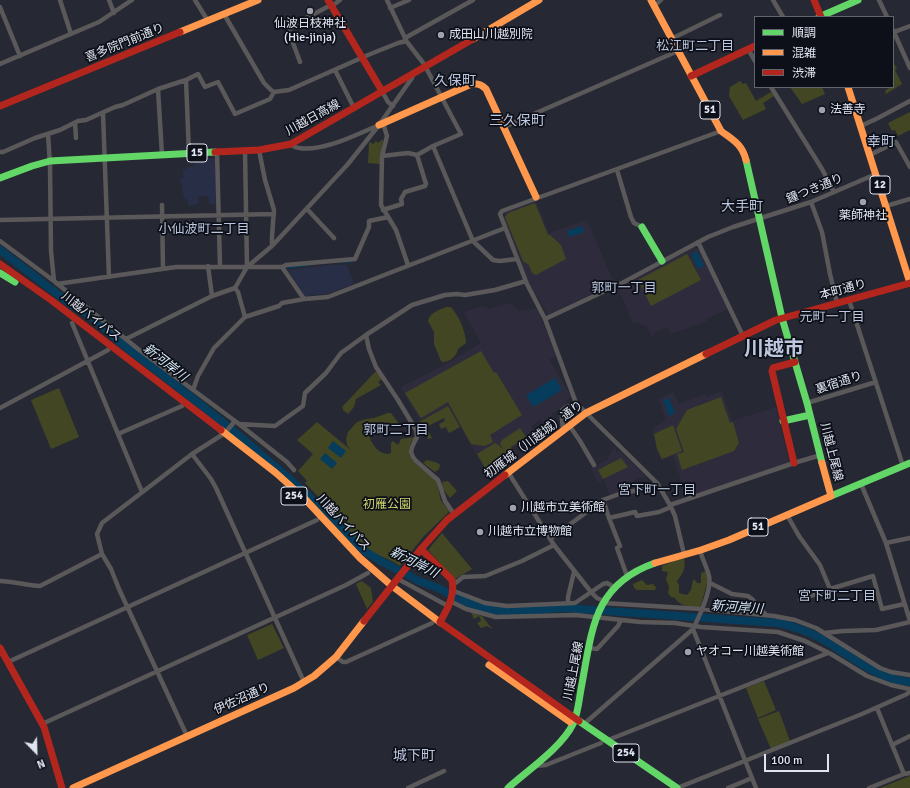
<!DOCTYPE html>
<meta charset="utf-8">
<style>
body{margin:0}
#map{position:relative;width:910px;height:788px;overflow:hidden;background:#262933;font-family:Signika,"Noto Sans JP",sans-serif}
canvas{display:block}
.legend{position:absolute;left:754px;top:16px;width:140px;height:72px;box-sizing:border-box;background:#0d1018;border:1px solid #61656f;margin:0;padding:5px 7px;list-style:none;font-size:12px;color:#e0e5f1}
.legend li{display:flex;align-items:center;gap:8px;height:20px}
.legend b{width:20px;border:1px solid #61656f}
.north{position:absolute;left:16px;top:732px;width:40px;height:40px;-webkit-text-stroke:3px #0d1018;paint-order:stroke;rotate:157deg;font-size:11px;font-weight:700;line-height:16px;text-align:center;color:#e0e5f1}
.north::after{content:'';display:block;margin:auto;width:14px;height:18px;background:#e0e5f1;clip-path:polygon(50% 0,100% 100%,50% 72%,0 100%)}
.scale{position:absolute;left:764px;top:754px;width:65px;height:18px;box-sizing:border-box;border:2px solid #e0e5f1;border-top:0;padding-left:5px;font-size:12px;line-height:14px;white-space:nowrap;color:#e0e5f1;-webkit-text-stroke:3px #0d1018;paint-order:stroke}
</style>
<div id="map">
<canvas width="910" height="788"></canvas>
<ul class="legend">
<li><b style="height:5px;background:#63d668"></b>順調</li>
<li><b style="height:5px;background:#ff974d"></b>混雑</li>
<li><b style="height:5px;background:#b3261e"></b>渋滞</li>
</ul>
<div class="north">N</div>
<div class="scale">100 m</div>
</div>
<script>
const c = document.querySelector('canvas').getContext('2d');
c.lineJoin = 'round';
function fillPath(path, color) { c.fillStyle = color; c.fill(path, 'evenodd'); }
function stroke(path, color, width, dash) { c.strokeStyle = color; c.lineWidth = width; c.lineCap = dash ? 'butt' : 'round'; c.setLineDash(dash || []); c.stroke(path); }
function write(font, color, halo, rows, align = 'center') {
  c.font = font + ' Signika,"Noto Sans JP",sans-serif'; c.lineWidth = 3.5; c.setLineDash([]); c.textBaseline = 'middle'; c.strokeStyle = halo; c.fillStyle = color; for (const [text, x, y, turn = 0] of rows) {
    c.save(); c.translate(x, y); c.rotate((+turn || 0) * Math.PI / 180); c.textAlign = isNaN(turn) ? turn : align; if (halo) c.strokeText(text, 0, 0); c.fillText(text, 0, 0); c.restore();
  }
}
const built = new Path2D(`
 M215 158 216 205 209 204 208 196H199L198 204 188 206 187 199H184L180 178 184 177 182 169H187V167L195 166V159Z
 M330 265H347L354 284 324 295 322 294 305 296 288 270Z`);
const education = new Path2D(`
 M536 201 549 233 587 220 614 283 548 315 530 285 504 218 505 212Z
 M694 247 701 250 728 309 706 319 707 321 677 332V331L670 334 668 327 654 333 655 336 652 337 646 325 633 323 628 313 629 312 618 289Z
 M512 303 518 311 537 309 545 328 556 356 549 359 571 397 566 400 567 404 551 414V416L543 422 541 419 531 426 535 433 512 448V463L491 479 448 406 420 421 401 387 448 363 481 343 464 312 483 306 489 309Z
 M722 391 732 421 776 407 789 463 687 497 673 456 661 460 657 449 652 429 666 420 659 399 673 392 679 404 705 394 706 397Z
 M614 447 617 452H621L646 476 634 480 636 489 610 496 604 480 598 482 591 468 607 460Z`);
const green = new Path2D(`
 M893 61 897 69 895 70 902 84 886 94 885 91 890 87H893Z
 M740 81 743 84 746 83 756 101 771 92 774 96 763 103 766 109 743 120 729 96 730 87Z
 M790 87H822L825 94 802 104Z
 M910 112V130L898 136 895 130 892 131 888 123Z
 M383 139 380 164 368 163 369 143 370 142 373 144 376 141 378 143Z
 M535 203 548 235H550L561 245 566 259 536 275 532 273 529 265 523 261 505 217 508 213Z
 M687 254 701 280 651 306 638 280Z
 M446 307H451C460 318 465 330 466 343L458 349C456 357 451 361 443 362L441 361 434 344V332L428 321C430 313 438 310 446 307Z
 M481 351 494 373 496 372 522 415 490 435 493 442 485 446 471 444 448 402 421 418 405 393Z
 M375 372H377L382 379 378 382 381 385 356 399 354 407 348 414 343 410V409L342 407Z
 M59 388 79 437 51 449 31 400Z
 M721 397 730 423 733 422 739 443 734 451 682 470 677 454 684 452 676 429 687 410Z
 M448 406 460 427 449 433 446 427 441 429 439 424 445 421 444 418 426 427 432 438 428 439 423 428 419 429 415 424Z
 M388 413H391L400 425 399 426H393L388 422 380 423 369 433C369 442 381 458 391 453V443L393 441 398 445 401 439 415 437C414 439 411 442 410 445 405 462 425 470 435 479L437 483 441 501 450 511 424 536 400 566C388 557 371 554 359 544 351 538 345 528 339 520 328 507 317 495 305 483L307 481 298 471 313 454 297 440 317 422 351 450 347 445 346 439 348 432 357 422 366 419 374 418Z
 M673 425 682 451 662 459 657 449 654 434Z
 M520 428 526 437 511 447V452L505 453 500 444 502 440Z
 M495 443C502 446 508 456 509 464L490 476 477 454Z
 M621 458 628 467 603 479 598 470Z
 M427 460 438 463 440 465 439 469 435 472 423 463Z
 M448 481 457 491 450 498 446 493 445 491 443 490 442 482Z
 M442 533 472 569 455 579 428 550Z
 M681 558H684C686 569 683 573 677 581L679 585V593L687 595 691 590 693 580H695L697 583H701V573L706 571 708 580 701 605 699 607C690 606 680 607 675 598L671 597 668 593 669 587 666 579 668 572 662 571V566Z
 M642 580 647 585 653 584 656 587 655 590H637L634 588 633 584Z
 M362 581 371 588 373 602 367 609 356 584Z
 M471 612 483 617 488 624 491 627 492 629 487 626 481 628 477 623 481 621 479 616 474 619Z
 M272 624 284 648 258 660 247 635Z
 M764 681 776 710 758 718 746 688Z
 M779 711 790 741 771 749 758 719Z
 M910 776V788H880Z`);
const water = new Path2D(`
 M582 226 584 232 569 237 567 231Z
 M697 251 704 266 698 269 691 254Z
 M555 378 562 390 533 407 526 395Z
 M669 398 675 413 669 416 663 400Z
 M333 441 346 451 341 458 328 448Z
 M325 453 337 463 332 469 320 459Z`);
const stream = new Path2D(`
 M340 262H352
 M287 268 310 265`);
const river = new Path2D(`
 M0 250 73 306C99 318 112 338 135 354 178 387 222 420 263 456 287 477 312 498 335 521 345 530 351 541 362 549 378 561 399 570 417 580 424 584 433 585 440 589 455 596 470 606 487 609 513 614 539 609 565 608L778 623C791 626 804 629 816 636 848 652 873 679 910 682`);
const street = new Path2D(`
 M60 0 71 34
 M109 0 114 13
 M195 0 208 21
 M387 0 406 40
 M773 0 783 17
 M879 0 887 17
 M332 6 340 0
 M654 6 661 0
 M0 7 20 56
 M390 8 409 0
 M224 14 264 83 271 90 274 92 289 90 368 55 398 43 406 41 407 42 424 64 461 134 433 146 417 155 408 153 382 156
 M893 30 910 68
 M894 32 910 26
 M405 38 473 0
 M671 39 720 15
 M748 49 755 61
 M300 62 289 32 290 28 308 17 331 5
 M0 64 99 22 132 0
 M335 70 354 108
 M186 80 189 154
 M771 87 822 169 834 192
 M158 89 162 155
 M382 91 388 102 393 106
 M103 113 109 277
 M75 123 76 138
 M383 123 387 136 382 156 381 205 396 230 408 265
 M861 126 878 118 910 101
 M504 127 678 51
 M48 134 50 165 51 251 54 281
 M291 144C293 146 296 148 299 148 323 152 355 135 377 126
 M433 146 473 241 493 260 500 261 517 259
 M259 150 265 180 274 210 272 236V246
 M245 151 247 267
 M0 152H3L35 138 60 130 78 121 86 120 115 107 123 105 158 89 186 80 198 74 205 87 218 82 235 114 270 99 274 92
 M217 152 220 267
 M870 155 896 142 910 167
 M617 170 631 217 634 223 642 227
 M811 202 822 232 830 274 837 303
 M162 205 163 269
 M886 206 910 199
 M307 209 334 238
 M383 210 402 204 401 199 405 192 425 186 426 184 417 155
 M0 220 274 214
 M0 241 54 281 138 349 235 421 239 424 275 426 303 406 305 393 326 373 341 353 366 335
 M698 242 743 336
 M208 266 212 296
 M282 267 286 265 355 259 369 227V221L388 217
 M57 284 176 267H282L304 299 328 297 505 228
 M849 300 903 466
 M245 317 279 306 282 303 304 299
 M545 319 624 282 708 237 733 227 811 202 876 174
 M72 323 142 492
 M126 339 212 296 235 288 247 267 272 246 348 164 379 125 412 78 413 74
 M193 390 198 376 214 348 245 317 238 292 235 288
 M807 403 876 382
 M0 408 108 350
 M239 424 287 462 294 470
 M569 425 580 441 594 465
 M563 429 562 420V410L565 408 576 403
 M118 434 182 406
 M192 454 211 479 216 488 304 682
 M508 472 554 545 591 592 597 598 604 601
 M861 484 886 543 910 621
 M603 500 609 518
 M670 505 794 463 821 455
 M454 514 445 501 438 480 416 461 413 457 411 452 412 447 417 437 416 430 398 400 376 367 369 349 366 335 412 305 445 295 457 294 465 295 495 290 526 281
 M787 515 799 536 820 565 830 589 873 576 882 609 904 604
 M550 539 603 500 619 494 643 489 657 483
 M886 543 910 538
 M684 554 675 516 670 505 657 483 576 403 545 319 527 284 500 214 502 211 721 131
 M627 576 617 548 620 546 609 518 635 512 637 516 659 512 671 507
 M398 579 448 606
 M0 581C14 581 27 586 40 586L102 554
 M710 583 732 594 748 596 752 599 766 615
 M453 585 463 577 485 576 522 561 554 545
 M454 591 485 603 507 606 575 603 603 584 607 583 614 587
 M800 600 830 589
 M450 601 466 609 496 617 576 615 640 622 675 623 701 627 778 632 805 641 831 654 867 676 891 685 910 689
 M568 603V597L574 572
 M603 603 702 609 774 616 795 620 816 628 880 668 891 672 910 675
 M693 629 756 788
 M824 633 843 631 876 630 910 622
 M589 648 597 649 618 626 621 620
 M336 657 343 662H346L432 623
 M8 662 317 520
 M877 708 904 774
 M42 724 346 585 368 573
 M584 724 693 629C699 617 712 590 709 576 707 567 702 559 700 550
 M187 736 119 589 111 569 102 554 97 534 102 523 192 454 225 433 235 421
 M608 740 828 653
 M892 745 910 736
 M535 766 546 765 601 743
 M408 788 444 771
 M677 788 862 714 907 694 910 691
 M728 788 752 778
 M869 788 904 774 910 773`);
const fast = new Path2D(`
 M819 17 858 0
 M746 160 782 318 807 403 822 463
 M0 178 32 166 50 161 215 152
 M642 227 662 261
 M0 273 15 282
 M783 421 810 415
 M831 496 910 463
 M579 721 677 788
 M508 788C527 771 562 747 573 724 578 714 579 700 581 689 592 632 592 585 655 563`);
const slow = new Path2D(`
 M651 0 721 131C733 140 742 144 746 160
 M180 32 258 0
 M473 39 539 0
 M848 87 910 283
 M379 125 469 85C476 82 481 84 486 89L536 197
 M221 430 276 473 305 499 360 558 392 586 441 623
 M505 475 586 413 706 354
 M655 563 701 550 729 540 831 496 822 463
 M489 665 570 722
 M73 788 294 688 314 676 336 657 364 621`);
const jam = new Path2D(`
 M328 0 382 91
 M814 0 821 17
 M691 76 755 46
 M0 106 180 32
 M215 152 259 150 291 144 473 39
 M0 264 51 300 221 430
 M706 354 776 320 910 283
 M794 463 772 371 773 368 795 362
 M421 549 452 580C455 596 448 608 440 622
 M364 621 421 549 447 520 505 475
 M441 623 579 721
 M0 648 44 727 62 788`);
const markers = [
 [310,11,4,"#9fa3ae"],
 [441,35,4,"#9fa3ae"],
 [822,110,4,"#9fa3ae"],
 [863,202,4,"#9fa3ae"],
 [513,508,4,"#9fa3ae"],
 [480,532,4,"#9fa3ae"],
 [688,652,4,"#9fa3ae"]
];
const shields = [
 [710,110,20],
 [197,153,20],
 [880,185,20],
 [294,496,26],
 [758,527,20],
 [626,753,26]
];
const shieldNames = [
 ["51",710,110],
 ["15",197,153],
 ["12",880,185],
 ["254",294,496],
 ["51",758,527],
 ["254",626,753]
];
const poiNames = [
 ["仙波日枝神社",310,24,"center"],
 ["(Hie-jinja)",310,38,"center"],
 ["成田山川越別院",449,35],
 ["法善寺",830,110],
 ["薬師神社",863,216,"center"],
 ["川越市立美術館",521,508],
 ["川越市立博物館",488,532],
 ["ヤオコー川越美術館",696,652]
];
const streetNames = [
 ["喜多院門前通り",125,43,-22],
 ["川越日高線",313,118,-29],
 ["鐘つき通り",815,189,-22],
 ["本町通り",843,290,-15],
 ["川越バイパス",91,317,38],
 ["裏宿通り",839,383,-18],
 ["初雁城（川越城）通り",534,440,-37],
 ["川越上尾線",831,452,76],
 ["川越バイパス",343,523,47],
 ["川越上尾線",574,671,-79],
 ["伊佐沼通り",242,699,-24]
];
const parkNames = [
 ["初雁公園",387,505]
];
const neighbourhoodNames = [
 ["松江町二丁目",695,47],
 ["小仙波町二丁目",204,230],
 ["郭町一丁目",624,289],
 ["元町一丁目",832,318],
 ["郭町二丁目",396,431],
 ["宮下町一丁目",657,491],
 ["宮下町二丁目",837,597]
];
const waterNames = [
 ["新河岸川",165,363,38],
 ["新河岸川",414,563,27],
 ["新河岸川",737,608,4]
];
const quarterNames = [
 ["久保町",455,81],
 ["三久保町",517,121],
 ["幸町",881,142],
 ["大手町",742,207],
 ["城下町",414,756]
];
const townNames = [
 ["川越市",774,350]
];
fillPath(built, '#272e45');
fillPath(education, '#2e2c3c');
fillPath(green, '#434622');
fillPath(water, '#063c5c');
stroke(stream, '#063c5c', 1.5);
stroke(river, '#063c5c', 8);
stroke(street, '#5b585a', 4.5);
stroke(fast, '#63d668', 7);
stroke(slow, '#ff974d', 7);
stroke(jam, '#b3261e', 7);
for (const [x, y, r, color] of markers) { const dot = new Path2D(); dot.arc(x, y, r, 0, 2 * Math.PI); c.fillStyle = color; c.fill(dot); stroke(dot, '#0d1018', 1.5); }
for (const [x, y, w] of shields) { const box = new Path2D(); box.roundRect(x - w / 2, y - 9, w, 18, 3); c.fillStyle = '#0d1018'; c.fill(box); stroke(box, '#e0e5f1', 1); }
write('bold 11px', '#e0e5f1', null, shieldNames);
write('12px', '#e0e5f1', '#0d1018', poiNames, 'left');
write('12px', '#e0e5f1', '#0d1018', streetNames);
write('12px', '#d1d76c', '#0d1018', parkNames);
write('13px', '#bcc6de', '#0d1018', neighbourhoodNames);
write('italic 13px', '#d6e7f5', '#0d1018', waterNames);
write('14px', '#bcc6de', '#0d1018', quarterNames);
write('bold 20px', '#bcc6de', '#0d1018', townNames);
</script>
